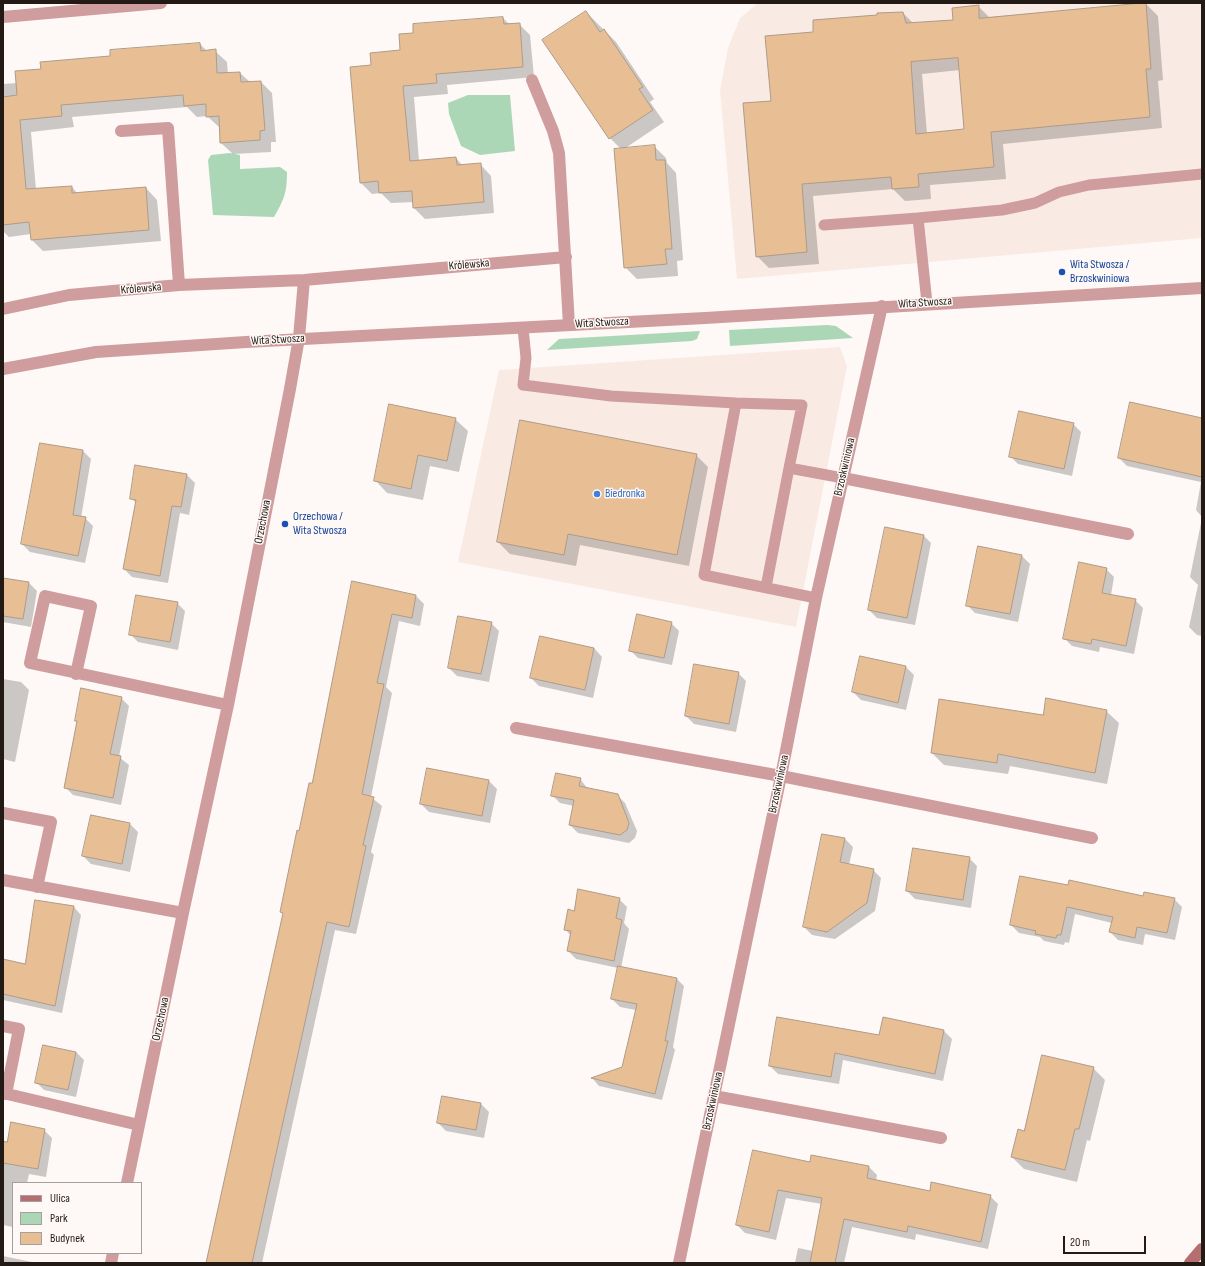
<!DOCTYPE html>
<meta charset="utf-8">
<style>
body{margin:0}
#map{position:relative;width:1205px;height:1266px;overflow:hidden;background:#fef9f6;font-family:"Sofia Sans Condensed",sans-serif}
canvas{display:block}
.frame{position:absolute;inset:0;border:4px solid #231a15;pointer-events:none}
.legend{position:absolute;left:12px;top:1182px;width:130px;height:72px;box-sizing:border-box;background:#fef9f6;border:1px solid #a6a09c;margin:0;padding:5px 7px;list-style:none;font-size:12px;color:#231a15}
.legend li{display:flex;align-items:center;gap:8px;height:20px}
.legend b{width:20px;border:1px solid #a6a09c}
.scale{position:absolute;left:1063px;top:1236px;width:83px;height:18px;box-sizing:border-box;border:2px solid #231a15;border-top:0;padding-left:5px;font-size:12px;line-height:14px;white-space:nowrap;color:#231a15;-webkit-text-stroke:3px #fef9f6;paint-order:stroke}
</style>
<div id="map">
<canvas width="1205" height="1266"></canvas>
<div class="frame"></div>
<ul class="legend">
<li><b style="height:5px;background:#b66f70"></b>Ulica</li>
<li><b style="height:11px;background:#abd7b7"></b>Park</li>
<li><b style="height:11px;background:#e8be94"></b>Budynek</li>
</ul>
<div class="scale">20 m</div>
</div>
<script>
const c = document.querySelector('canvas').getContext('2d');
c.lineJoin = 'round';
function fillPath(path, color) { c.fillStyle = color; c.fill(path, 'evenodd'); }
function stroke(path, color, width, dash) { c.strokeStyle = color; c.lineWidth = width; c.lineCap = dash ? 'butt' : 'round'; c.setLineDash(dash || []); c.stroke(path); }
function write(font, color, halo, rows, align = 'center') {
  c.font = font + ' "Sofia Sans Condensed",sans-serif'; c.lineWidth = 3; c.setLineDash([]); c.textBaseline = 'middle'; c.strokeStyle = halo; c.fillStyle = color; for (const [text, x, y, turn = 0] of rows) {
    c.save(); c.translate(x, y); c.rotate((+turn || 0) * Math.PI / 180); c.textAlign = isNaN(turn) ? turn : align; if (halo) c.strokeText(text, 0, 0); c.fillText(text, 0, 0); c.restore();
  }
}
const built = new Path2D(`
 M758 3H1202V238L737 279 720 90 728 48 740 18Z
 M840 347 847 366 796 627 458 562 499 370Z`);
const green = new Path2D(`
 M468 95H510L515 151 480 155 461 146 449 114 448 103Z
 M230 153 240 155V169L280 167 287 172C287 193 284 200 274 217L213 215 208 160 211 155Z
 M827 325 836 326 853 338 730 346 729 330Z
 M700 331 697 339 692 341 547 350 559 339Z`);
const shadow = new Path2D(`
 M1146 4 1158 16 1163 80 1158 81 1162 128 1003 144 1006 179 930 185 931 199 905 201 893 189 813 196 819 264 769 268 757 256 772 102 814 33 878 16 903 13 914 24 954 21 978 6 990 18ZM960 70 965 130 927 134 922 74Z
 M586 12 616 42 654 99 650 102 664 122 624 149 654 146 666 158 667 163 676 173 683 260 677 261 678 276 637 279 625 267 621 149 610 138 544 41Z
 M503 18 510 25 519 24 530 35 534 77 447 85 448 94 414 97 419 161 456 158 463 166 480 164 491 176 494 213 425 219 414 208V202L391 203 381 193 372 194 361 183 372 66 402 51 414 34Z
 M200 44 207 51H215L227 62 228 74 240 73 250 82H261L272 93 276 142H271V152L233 154 221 143 220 128 207 116 197 117 187 107 72 117 74 127 31 132 36 190 72 187 78 194 146 188 157 200 161 241 43 251 32 240 31 234 9 237 3 231V84L17 83 42 70Z
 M455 419 468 431 459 472 430 466 423 500 387 493 375 480Z
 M1073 424 1081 432 1072 476 1018 464 1010 456Z
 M1202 446V517L1196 510 1201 482 1127 466 1119 458Z
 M83 451 91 459 81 518H85L93 526 85 563 30 552 22 544Z
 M696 455 708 467 689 566 580 545 576 566 510 554 498 542Z
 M187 475 195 483 189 515 180 513 168 583 132 577 124 569 137 504 131 498Z
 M1202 518V636L1197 635 1189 627 1198 585 1190 577Z
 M923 535 931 543 915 625 877 618 869 610Z
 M979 547 1022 556 1030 564 1018 622 975 613 967 605Z
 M1106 569 1114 577 1111 595 1135 600 1143 608 1134 654 1100 647 1099 652 1072 646 1064 638Z
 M3 579 29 583 37 591 31 627 3 622Z
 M353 583 416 596 424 604 420 626 399 621 386 687 392 693 371 797 382 806 371 852 374 855 356 934 335 930 262 1263H206L284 915 281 912 313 785Z
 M177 603 185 611 178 650 138 642 130 634Z
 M491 623 499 631 489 682 457 676 449 668Z
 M671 623 679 631 672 665 638 658 630 650Z
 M594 648 602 657 593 698 539 686 531 678Z
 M861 657 906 667 914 675 906 710 861 700 853 692Z
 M738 673 746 681 736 732 694 724 686 716Z
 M3 679 21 682 29 690 15 762 3 759Z
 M121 698 129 706 119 757 129 765 121 805 73 795 65 787 78 722 76 720Z
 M1106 711 1119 723 1107 784 1010 766 1008 774 944 765 932 753 1043 716Z
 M580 779 588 789 617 795 625 803 637 831 635 838 629 843 578 833 570 825 574 806 560 803 552 795Z
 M489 781 497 789 490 823 429 812 421 804Z
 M91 816 130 824 138 832 130 872 91 864 83 856Z
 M845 839 853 847 849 865 873 870 881 878 875 911 835 939 812 935 804 927Z
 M969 858 977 866 971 908 915 899 907 891Z
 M1069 886 1144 897 1174 899 1182 907 1175 940 1145 934 1143 945 1118 940 1110 932 1112 923 1075 914 1069 943 1065 942 1064 945 1044 941 1040 937 1019 933 1011 925Z
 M619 899 627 907 624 923 629 929 621 968 677 979 684 986 673 1047 675 1050 662 1100 599 1086 593 1079 623 1068 636 1010 620 1007 612 999 618 968 576 959 568 951 571 936 565 929 575 912Z
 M36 901 74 907 81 915 62 1013 3 1000V960L26 964Z
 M944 1031 952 1039 943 1081 843 1060 839 1084 778 1074 770 1066 880 1036Z
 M76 1052 84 1060 76 1097 44 1090 36 1082Z
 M1093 1068 1105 1080 1090 1141 1087 1140 1077 1182 1024 1169 1012 1157 1025 1132Z
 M481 1104 489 1112 484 1138 446 1131 438 1123Z
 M44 1130 52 1138 46 1177 29 1174 27 1183H13V1227L3 1225V1142L8 1143Z
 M754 1151 810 1163 812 1157 869 1167 877 1175 876 1181 930 1192 990 1196 998 1204 988 1249 916 1234 915 1240 852 1227 844 1263H795L798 1248 813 1251 822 1204 786 1198 776 1240 745 1233 737 1225Z
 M3 1256 37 1263H3Z`);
const building = new Path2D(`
 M1146 3 1151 69H1146L1150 117 991 132 994 167 918 174 919 187 892 189 891 177 802 184 807 252 756 257 743 103 771 101 765 36 813 32V20L877 15V13L903 12 906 23 953 20 952 8 979 5V18ZM958 58 964 129 916 134 911 62Z
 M586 11 600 32 604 29 643 87 639 89 653 110 609 139 542 40Z
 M503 17 504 24 520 23 523 67 436 74 437 83 403 86 410 161 456 157 457 165 481 163 484 202 413 208 412 191 379 193 378 181 360 183 350 67 371 65 370 53 400 50 399 34 413 33V24Z
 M200 43 201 51 216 49 217 73 240 72 241 82 261 81 265 130 260 131V140L220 143 219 116 206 117V104L184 106 183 95 61 105 62 116 20 120 26 189 72 186V193L146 187 149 230 31 240 29 222 3 225V97L17 95 15 71 41 69 40 62 110 56V50Z
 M655 145 656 160H665L672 249H665L667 264 624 268 614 149Z
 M1130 402 1202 418V477L1118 458Z
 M389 404 456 418 447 461 418 455 411 489 374 481Z
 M1019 411 1074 423 1064 469 1009 457Z
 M520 420 697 454 677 555 568 534 564 555 497 542Z
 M40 443 83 450 73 515 86 517 78 556 21 544Z
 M135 465 187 474 181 507 172 506 160 576 123 569 136 500 130 499Z
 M885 527 924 535 907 618 868 610Z
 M978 546 1022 555 1010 614 966 606Z
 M1079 562 1107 568 1102 593 1136 599 1126 646 1092 639 1091 644 1063 639Z
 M3 578 29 582 23 619 3 616Z
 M352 581 416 595 412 618 392 614 377 683 384 684 362 794 374 797 363 845 366 846 349 927 327 922 252 1263H206L283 913 280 912 297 830 299 831 309 783H312Z
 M136 595 178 602 170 642 129 635Z
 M637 614 672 622 664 658 629 651Z
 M458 616 492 622 481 674 448 668Z
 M540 636 594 648 585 690 530 678Z
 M860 656 906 666 898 703 852 692Z
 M694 664 739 672 729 724 685 716Z
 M81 688 122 697 110 754 121 756 113 798 64 788 77 721H75Z
 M1046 698 1107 710 1095 773 998 754 997 763 931 753 939 699 1043 715Z
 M427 768 489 780 482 816 420 804Z
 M556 773 581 778 579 786 618 794 629 823 627 830 620 835 569 825 574 800 551 796Z
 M91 815 130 823 122 864 82 856Z
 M822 834 845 838 840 862 874 869 867 903 827 932 803 927Z
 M913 848 970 857 963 900 906 891Z
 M1020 876 1068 885 1069 880 1143 896 1144 892 1175 898 1167 933 1137 927 1135 938 1109 932 1113 917 1067 907 1061 935H1057L1056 938 1035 934 1036 931 1010 925Z
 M578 889 620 898 616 918 622 920 614 961 567 951 571 931 564 930 568 909 574 911Z
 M35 900 74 906 55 1006 3 994V959L25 964Z
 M618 966 677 978 665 1041H668L655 1094 591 1078 622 1067 637 1004 611 999Z
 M777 1017 879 1035 883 1017 944 1030 935 1074 835 1053 831 1077 769 1066Z
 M43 1045 76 1052 68 1090 35 1083Z
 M1042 1055 1094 1067 1079 1129H1075L1065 1170 1011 1157 1018 1129 1024 1131Z
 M442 1096 481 1103 476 1130 437 1123Z
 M11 1122 45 1129 38 1169 3 1163V1141L7 1142Z
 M753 1150 810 1162 811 1155 869 1166 867 1178 930 1191 931 1182 991 1195 981 1242 908 1226 907 1232 844 1219 835 1263H810L822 1198 778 1190 769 1232 736 1225Z`);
const service = new Path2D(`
 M824 225 918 218
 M927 303 918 218 1002 210 1035 203 1059 192 1089 185 1202 174
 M523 328 526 358 523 385 611 396 736 403 704 575 816 598
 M736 403 802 405 789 468 843 478
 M766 587 789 468`);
const minor = new Path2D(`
 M3 17 161 3
 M532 80 553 131 559 153 569 325
 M121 131 168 128 179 285
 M3 309 69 295 179 285 304 280 566 257
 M843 478 1128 534
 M76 674 91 606 45 596 30 663 228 705
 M516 728 781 776 1092 838
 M3 813 51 822 37 887
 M3 880 183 913
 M3 1026 19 1029 6 1094
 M3 1093 139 1125
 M714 1096 941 1138
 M127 1183 183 913 228 705 290 389 299 338 304 280
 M111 1263 113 1253
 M679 1263 781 776 816 598 882 306`);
const tertiary = new Path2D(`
 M3 369 96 352 246 342 705 318 1202 288`);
const secondary = new Path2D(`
 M1190 1263 1202 1249`);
const markers = [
 [1062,272,4,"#1a4fb4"],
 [597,494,4,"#3f7fe0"],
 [285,524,4,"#1a4fb4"]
];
const streetNames = [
 ["Królewska",469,265,-5],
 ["Królewska",141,289,-5],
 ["Wita Stwosza",925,303,-4],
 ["Wita Stwosza",602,323,-3],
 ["Wita Stwosza",278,340,-3],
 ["Brzoskwiniowa",845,467,-77],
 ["Orzechowa",263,522,-79],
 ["Brzoskwiniowa",779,784,-78],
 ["Orzechowa",161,1019,-78],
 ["Brzoskwiniowa",713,1101,-78]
];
const transitNames = [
 ["Wita Stwosza /",1070,265],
 ["Brzoskwiniowa",1070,279],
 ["Orzechowa /",293,517],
 ["Wita Stwosza",293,531]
];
const shopNames = [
 ["Biedronka",605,494]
];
fillPath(built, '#f9ebe4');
fillPath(green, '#abd7b7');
fillPath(shadow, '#0003');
fillPath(building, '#e8be94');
stroke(building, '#ae9b89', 1);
stroke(service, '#cf9d9d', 11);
stroke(minor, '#cf9d9d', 12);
stroke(tertiary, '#cf9d9d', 12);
stroke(secondary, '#b66f70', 12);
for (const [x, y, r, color] of markers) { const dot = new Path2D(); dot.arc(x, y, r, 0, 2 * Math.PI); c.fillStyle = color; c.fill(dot); stroke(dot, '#fef9f6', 1.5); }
write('12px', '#231a15', '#fef9f6', streetNames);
write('12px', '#164399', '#fef9f6', transitNames, 'left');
write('12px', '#366cbe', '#fef9f6', shopNames, 'left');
</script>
